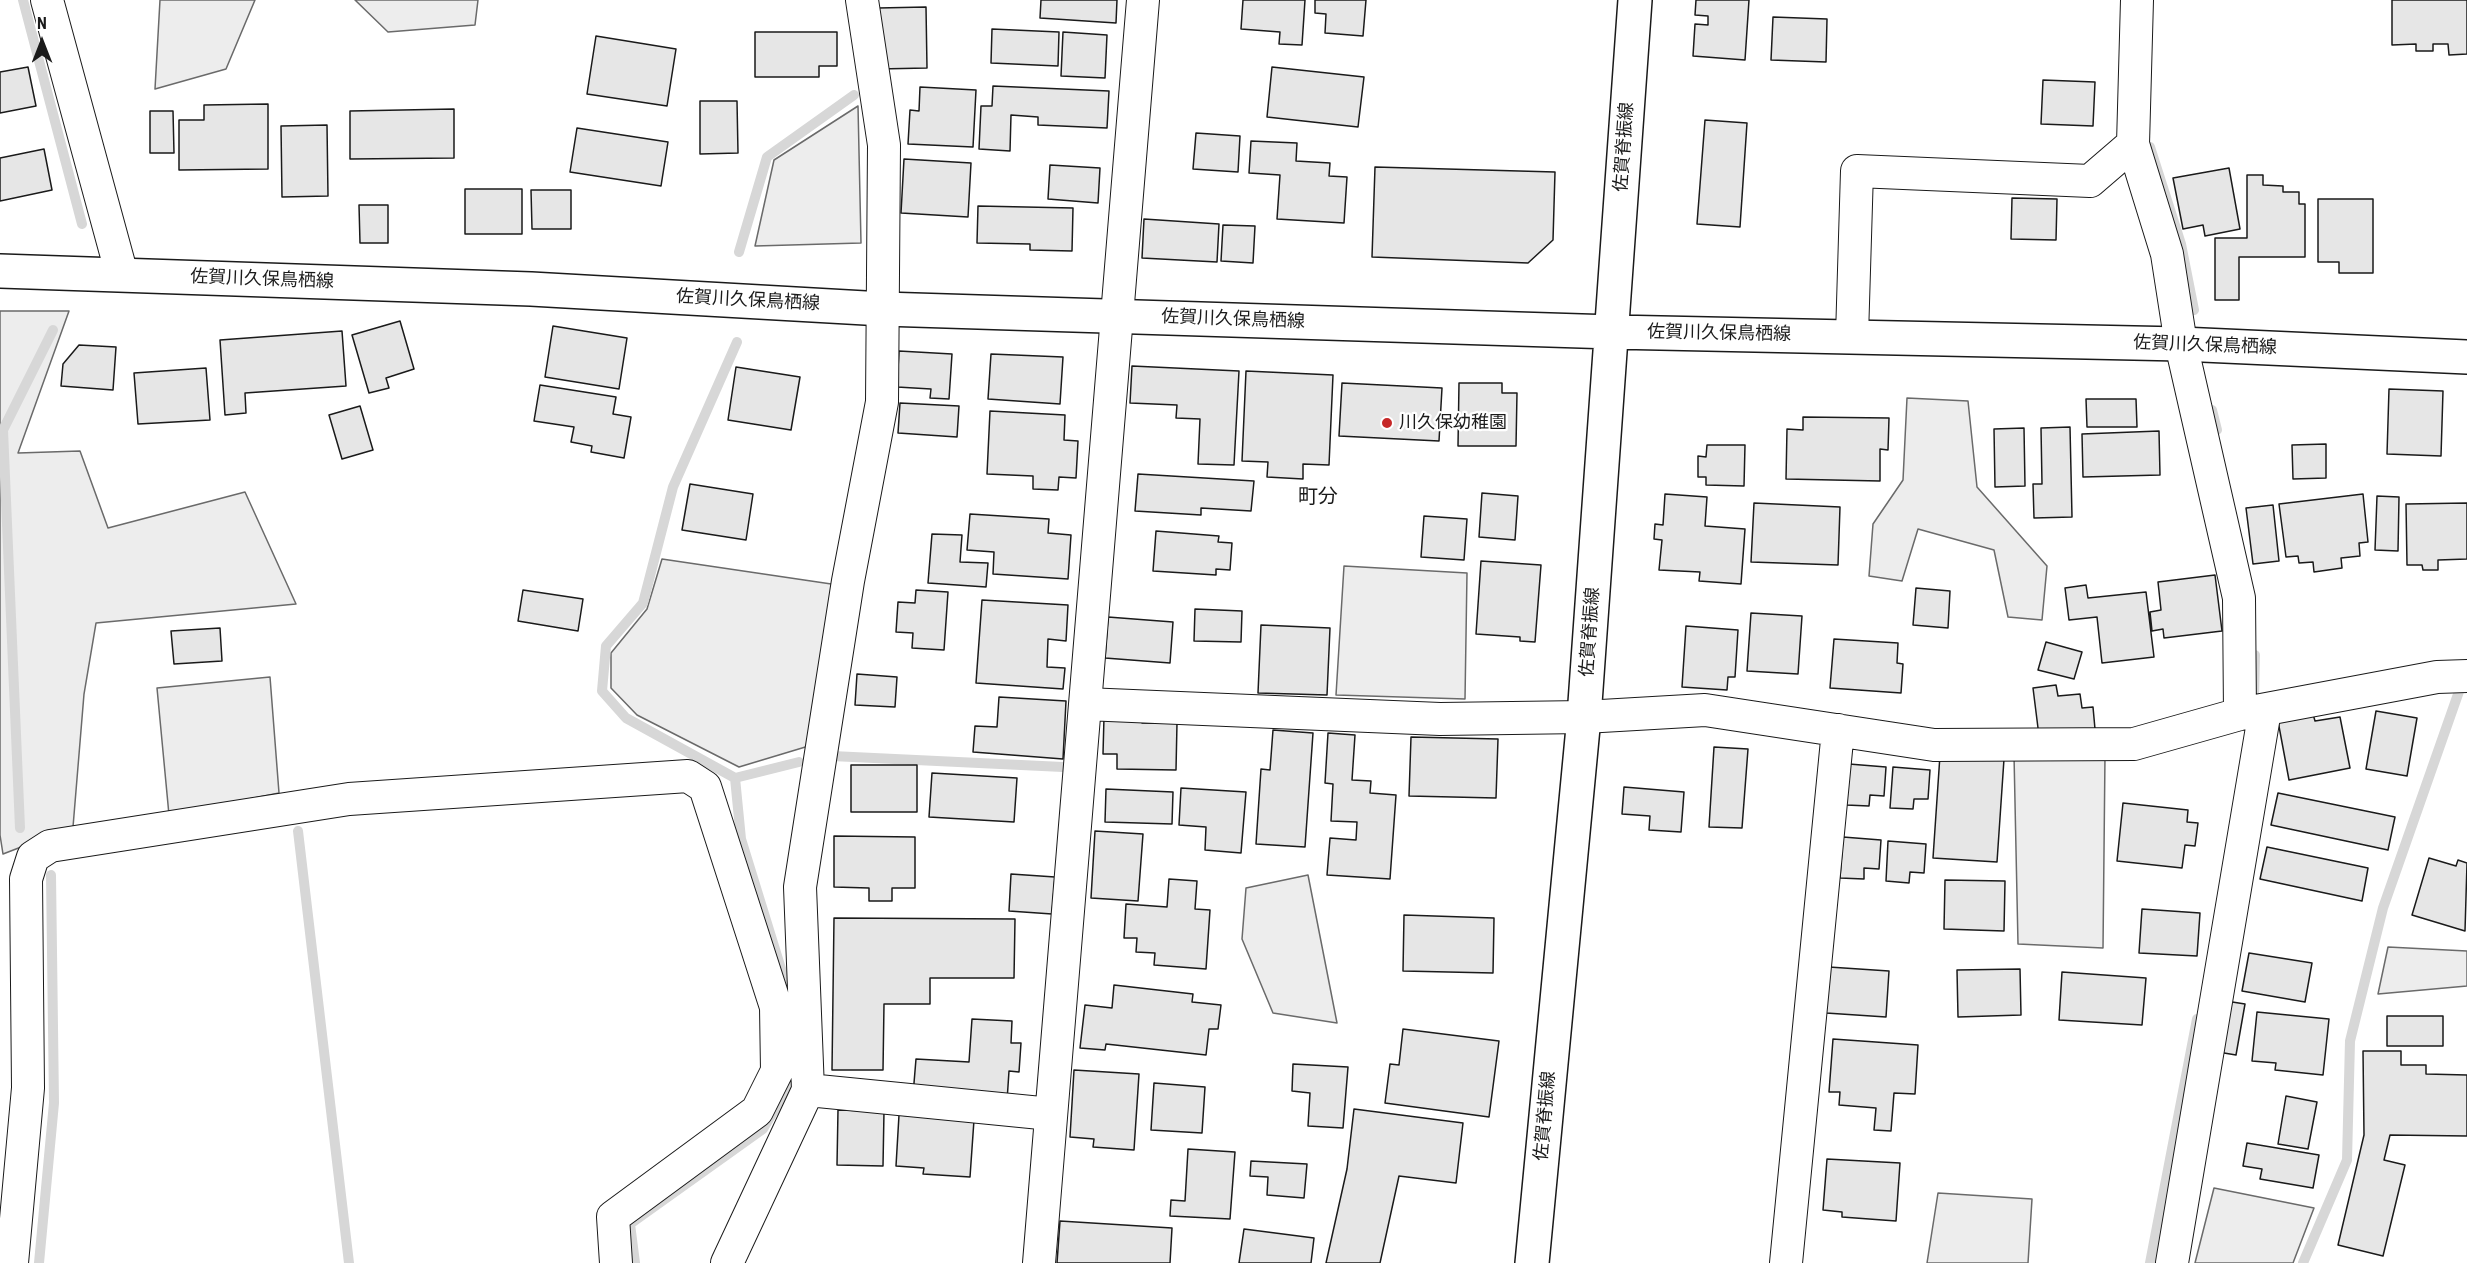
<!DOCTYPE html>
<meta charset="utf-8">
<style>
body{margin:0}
#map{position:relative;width:2467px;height:1263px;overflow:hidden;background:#fff;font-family:"Roboto Condensed",sans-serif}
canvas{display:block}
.north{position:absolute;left:12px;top:12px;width:60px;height:60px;-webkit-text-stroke:4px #fff;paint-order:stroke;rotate:0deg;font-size:16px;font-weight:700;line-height:24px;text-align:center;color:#1a1a1a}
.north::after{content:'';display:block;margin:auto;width:21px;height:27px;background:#1a1a1a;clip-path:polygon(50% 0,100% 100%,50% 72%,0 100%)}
</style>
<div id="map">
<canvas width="2467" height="1263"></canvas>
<div class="north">N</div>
</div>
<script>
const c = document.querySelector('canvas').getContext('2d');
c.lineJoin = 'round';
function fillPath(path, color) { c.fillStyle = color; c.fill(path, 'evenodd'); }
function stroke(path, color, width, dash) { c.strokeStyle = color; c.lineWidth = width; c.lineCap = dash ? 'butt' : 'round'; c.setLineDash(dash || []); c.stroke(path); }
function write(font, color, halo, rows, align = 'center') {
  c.font = font + ' "Roboto Condensed","Noto Sans JP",sans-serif'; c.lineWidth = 4.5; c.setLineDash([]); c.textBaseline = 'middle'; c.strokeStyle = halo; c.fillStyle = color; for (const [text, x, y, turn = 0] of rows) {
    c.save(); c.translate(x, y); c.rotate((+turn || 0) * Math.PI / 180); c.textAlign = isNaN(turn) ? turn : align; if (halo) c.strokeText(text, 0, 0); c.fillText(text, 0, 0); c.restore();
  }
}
const built = new Path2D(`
 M160 0H255L226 69 155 89Z
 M355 0H478L475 25 388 32Z
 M858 106 861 243 755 246 774 160Z
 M0 311H69L18 453 80 451 108 528 245 492 296 604 96 623 84 694 73 827 3 854 0 835Z
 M1907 398 1968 401 1977 487 2047 566 2042 620 2008 617 1994 550 1918 529 1902 581 1869 576 1873 524 1903 480Z
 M662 559 838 585 812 745 739 767 637 715 611 688V653L647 609Z
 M1344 566 1467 573 1465 699 1336 695Z
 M270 677 279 793 169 815 157 688Z
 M2014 755H2105L2103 948 2018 944Z
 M1308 875 1337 1023 1273 1013 1242 939 1246 888Z
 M2388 947 2467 951V986L2378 994Z
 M2214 1188 2314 1208 2293 1263H2195Z
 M1938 1193 2032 1199 2028 1263H1927Z`);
const stream = new Path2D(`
 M23 0 82 224
 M2150 147 2181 244 2194 310
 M739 252 767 157 854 95
 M737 342 673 487 643 603 606 646 602 691 626 718 735 778 741 839 790 998V1007
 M2212 410 2217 430
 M2254 700 2255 655
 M832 756 1063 767
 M735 778 799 762
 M20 828 3 430 53 330
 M298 831 349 1263
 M39 1263 54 1103 51 875
 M635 1263 630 1224 763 1129 790 1084V1068
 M2150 1263 2197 1019
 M2303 1263 2347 1160 2350 1041 2383 908 2463 680`);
const building = new Path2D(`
 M1041 0H1117L1116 23 1040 18Z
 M1243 0H1305L1302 45 1279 44 1280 32 1241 29Z
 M1315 0H1366L1363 36 1325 33 1326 14 1315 13Z
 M1696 0H1749L1745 60 1693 56 1695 24 1708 25V16L1695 15Z
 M2392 0H2467V54L2449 55 2448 44H2433V51H2416V44L2392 45Z
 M926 7 927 68 878 69V8Z
 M1773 17 1827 19 1826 62 1771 60Z
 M992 29 1059 32 1058 66 991 63Z
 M755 32H837V66H819V77H755Z
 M1063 32 1107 35 1105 78 1061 76Z
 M596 36 676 49 667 106 587 94Z
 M28 67 36 106 0 113V72Z
 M1272 67 1364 77 1358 127 1267 117Z
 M2043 80 2095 82 2093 126 2041 124Z
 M993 86 1109 91 1107 128 1038 125V117L1011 115 1010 151 979 149 981 106H992Z
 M920 87 976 90 973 147 908 144 910 110 919 111Z
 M700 101H737L738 153 700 154Z
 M268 104V169L179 170V120H204V105Z
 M454 109V158L350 159V111Z
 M150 111H173L174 153H150Z
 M1705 120 1747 123 1740 227 1697 224Z
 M327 125 328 196 282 197 281 126Z
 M577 128 668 142 661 186 570 172Z
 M1196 133 1240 136 1238 172 1193 169Z
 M1251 141 1297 143 1296 161 1330 163 1329 176 1347 177 1344 223 1277 219 1280 175 1249 173Z
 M44 149 52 190 0 201V158Z
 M904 159 971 163 968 217 901 213Z
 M1050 165 1100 168 1098 203 1048 199Z
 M1375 167 1555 172 1553 240 1528 263 1372 257Z
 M2229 168 2240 229 2205 236 2203 225 2183 229 2173 178Z
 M2247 175H2263V185L2283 186V192H2299V204H2305V257H2239V300H2215V238H2247Z
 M465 189H522V234H465Z
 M531 190H571V229H532Z
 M2012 198 2057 199 2056 240 2011 239Z
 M2318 199H2373V273H2339V262H2318Z
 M359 205H388V243H360Z
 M978 206 1073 208 1072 251 1030 250V244L977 243Z
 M1144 219 1219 224 1217 262 1142 258Z
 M1223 225 1255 226 1253 263 1221 261Z
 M400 321 414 369 386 378 389 388 369 393 352 335Z
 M553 326 627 338 619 389 545 377Z
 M342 331 346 386 245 393 246 413 225 415 220 340Z
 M79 345 116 347 113 390 61 386 63 364Z
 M899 351 952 354 949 399 930 398 931 389 897 387Z
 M991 354 1063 357 1060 404 988 399Z
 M1132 366 1239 371 1234 465 1198 464 1200 419 1176 418 1177 405 1130 403Z
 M736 367 800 377 791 430 728 420Z
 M206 368 210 420 138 424 134 373Z
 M1246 371 1333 375 1329 465 1303 464V479L1267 477 1268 462 1242 461Z
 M1342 383 1442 388 1439 441 1339 436Z
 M1459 383H1502V393H1517L1516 446H1458Z
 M540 385 616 397 613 414 631 417 624 458 591 452 592 446 571 442 574 427 534 421Z
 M2389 389 2443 391 2441 456 2387 454Z
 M2086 399H2136L2137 427H2087Z
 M900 403 959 406 957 437 898 433Z
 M360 406 373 450 342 459 329 415Z
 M990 411 1065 415 1064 440 1078 441 1076 478 1059 477 1058 490 1033 489V476L987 474Z
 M1803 417 1889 418 1888 450 1880 449V481L1786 479 1787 429 1803 430Z
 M2070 427 2072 517 2034 518 2033 484H2042L2041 428Z
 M2024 428 2025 486 1995 487 1994 429Z
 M2159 431 2160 475 2083 477 2082 434Z
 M2326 444V478L2293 479 2292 445Z
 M1707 445H1745L1744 486 1706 485V477H1698V456L1706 457Z
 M1138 474 1254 481 1251 511 1201 508V515L1135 511Z
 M690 484 753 494 746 540 682 530Z
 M1482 493 1518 496 1515 540 1479 537Z
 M1665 494 1707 497 1705 526 1745 529 1741 584 1699 581 1700 572 1659 570 1662 540 1654 539 1655 524 1663 525Z
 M2363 494 2368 542 2359 543 2360 556 2341 558 2342 568 2314 572 2313 562 2299 563 2298 556 2286 557 2279 504Z
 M2377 496 2399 497 2398 551 2375 550Z
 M1754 503 1840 507 1838 565 1751 562Z
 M2467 503V559L2438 560V570H2423L2422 565H2407L2406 504Z
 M2273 505 2279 561 2253 564 2246 508Z
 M970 514 1049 519 1048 533 1071 535 1068 579 993 574 994 552 967 550Z
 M1424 516 1467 519 1464 560 1421 557Z
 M1156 531 1219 536 1218 542 1232 543 1230 570 1216 569V575L1153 571Z
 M932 534 962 535 960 562 988 563 986 587 928 583Z
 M1481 561 1541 565 1535 642 1520 641V637L1476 634Z
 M2215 575 2222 631 2164 638 2163 629 2152 631 2150 612 2161 610 2158 582Z
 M2086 585 2088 598 2146 592 2154 657 2102 663 2097 617 2069 620 2065 588Z
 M1916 588 1950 591 1948 628 1913 625Z
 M523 590 583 599 578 631 518 621Z
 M916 590 948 592 944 650 912 648 913 633 896 632 898 602 915 603Z
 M982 600 1068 605 1066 641 1048 639 1047 667 1065 668 1063 689 976 683Z
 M1195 609 1242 611 1241 642 1194 641Z
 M1751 613 1802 616 1798 674 1747 671Z
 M1108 617 1173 622 1170 663 1105 658Z
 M1261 625 1330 628 1327 695 1258 693Z
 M1686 626 1738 630 1735 677H1728L1727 690 1682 687Z
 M220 628 222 661 174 664 171 631Z
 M1834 639 1898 643 1897 663 1903 664 1901 693 1830 688Z
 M2046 642 2082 652 2074 679 2038 670Z
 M857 674 897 677 895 707 855 705Z
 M2056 685 2058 696 2080 694 2082 708 2093 707 2095 729 2039 736 2033 688Z
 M999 697 1066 701 1063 759 973 752 975 726 997 727Z
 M2376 711 2417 718 2407 776 2366 769Z
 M2313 714 2315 721 2340 717 2350 768 2289 780 2278 721Z
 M1104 717H1142V723H1177L1176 770 1117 769V754H1103Z
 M1273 730 1313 733 1305 847 1256 844 1261 769 1270 770Z
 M1328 733 1355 735 1352 780 1371 781 1370 793 1396 795 1390 879 1327 875 1330 838 1356 840 1357 822 1331 821 1333 784 1325 783Z
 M1411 737 1498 739 1496 798 1409 796Z
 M1714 747 1748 749 1742 828 1709 827Z
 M1940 755 2004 759 1997 862 1933 858Z
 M1849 764 1886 767 1884 796 1870 795 1869 806 1846 805Z
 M851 765H917V812H851Z
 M1893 767 1930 770 1928 799H1914L1913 809 1890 808Z
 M932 773 1017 778 1014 822 929 817Z
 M1624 787 1684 792 1681 832 1649 830 1650 816 1622 814Z
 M1181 788 1246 792 1241 853 1205 850 1206 827 1179 825Z
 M1106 789 1173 792 1172 824 1105 822Z
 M2278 793 2395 817 2388 850 2271 825Z
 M2123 803 2188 810 2187 822 2198 823 2195 846 2185 845 2182 868 2117 861Z
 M1095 831 1143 834 1138 901 1091 898Z
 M834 836 915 837V888H892V901H869V888L834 887Z
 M1843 837 1881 840 1879 869 1864 868V879L1840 878Z
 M1888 841 1926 844 1924 873 1910 872 1909 883 1886 881Z
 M2267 847 2368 868 2362 901 2260 879Z
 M2429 858 2456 866 2458 860 2467 863 2465 931 2412 915Z
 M1011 874 1055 877 1052 914 1009 911Z
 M1169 879 1197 881 1195 909 1210 910 1206 969 1154 965 1155 953 1136 952 1137 938H1124L1126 904 1167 907Z
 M1945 880 2005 881 2004 931 1944 929Z
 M2142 909 2200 913 2197 956 2139 953Z
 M1404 915 1494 918 1493 973 1403 971Z
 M834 918 1015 919 1014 978H930V1004H884L883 1070H832Z
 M2249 953 2312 963 2305 1002 2242 991Z
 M1829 967 1889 971 1886 1017 1826 1013Z
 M2020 969 2021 1015 1958 1017 1957 970Z
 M2062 972 2146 978 2142 1025 2059 1020Z
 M1114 985 1193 994 1192 1002 1221 1005 1218 1029H1209L1206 1055 1106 1044 1105 1050 1080 1048 1085 1005 1112 1008Z
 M2226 1001 2245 1004 2236 1055 2218 1052Z
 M2257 1012 2329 1019 2323 1075 2275 1070 2276 1063 2252 1061Z
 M2387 1016H2443V1046H2387Z
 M972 1019 1012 1021 1011 1043H1021L1019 1072 1009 1071 1007 1101 913 1095 916 1059 969 1062Z
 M1403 1029 1499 1041 1489 1117 1385 1103 1390 1064 1399 1065Z
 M1833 1039 1918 1045 1915 1094 1894 1093 1891 1131 1874 1130 1876 1108 1839 1105 1840 1092H1829Z
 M2363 1051H2401V1065H2426V1074L2467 1075V1136L2390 1135 2384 1160 2405 1165 2383 1256 2338 1245 2364 1135Z
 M1293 1064 1348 1067 1343 1128 1308 1126 1310 1093 1292 1091Z
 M1074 1070 1139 1074 1134 1150 1093 1147 1094 1139 1070 1137Z
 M1154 1083 1205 1087 1202 1133 1151 1130Z
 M2286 1096 2317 1102 2308 1149 2278 1144Z
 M1354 1109 1463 1123 1456 1183 1399 1176 1380 1263H1326L1347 1169Z
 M838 1110 884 1111 883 1166 837 1165Z
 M899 1115 974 1120 970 1177 923 1174 924 1168 896 1166Z
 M2247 1143 2319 1155 2313 1188 2260 1179 2262 1169 2243 1166Z
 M1188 1149 1235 1152 1230 1219 1170 1216 1171 1200 1185 1201Z
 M1827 1159 1900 1163 1896 1221 1842 1217V1212L1823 1210Z
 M1251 1161 1307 1164 1304 1198 1267 1195 1268 1177 1250 1176Z
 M1060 1221 1172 1228 1170 1263H1057Z
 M1244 1229 1314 1238 1311 1263H1239Z`);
const minor = new Path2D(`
 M47 0 122 275
 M2137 0 2133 144 2167 254 2181 344 2239 598 2240 714
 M1852 336 1857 171 2090 181 2133 144
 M1085 704 1440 719 1584 717 1705 710 1934 745 2134 744 2240 714 2437 677 2467 676
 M808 1090 1051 1114
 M12 1263 28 1088 26 879 33 857 50 846 349 799 688 776 705 787 776 1007 777 1071 757 1111 613 1217 616 1263
 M727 1263 808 1090 800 887 848 581 882 402 884 145 862 0
 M1039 1263 1143 0
 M1786 1263 1838 730
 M2172 1263 2265 710`);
const primary = new Path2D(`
 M0 271 531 289 883 309 1613 332 2181 344 2467 357
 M1532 1263 1584 717 1635 0`);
const markers = [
 [1387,423,6,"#c62828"]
];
const streetNames = [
 ["佐賀脊振線",1625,147,-86],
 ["佐賀川久保鳥栖線",262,280,2],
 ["佐賀川久保鳥栖線",748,301,3],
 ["佐賀川久保鳥栖線",1233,320,2],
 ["佐賀川久保鳥栖線",1719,334,1],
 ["佐賀川久保鳥栖線",2205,346,2],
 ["佐賀脊振線",1591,632,-86],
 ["佐賀脊振線",1546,1116,-85]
];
const poiNames = [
 ["川久保幼稚園",1399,423]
];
const neighbourhoodNames = [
 ["町分",1318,498]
];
fillPath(built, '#ededed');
stroke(built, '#6a6a6a', 1.5);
stroke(stream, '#d7d7d7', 10);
fillPath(building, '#e6e6e6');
stroke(building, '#1a1a1a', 1.5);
stroke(minor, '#1a1a1a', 34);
stroke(primary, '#1a1a1a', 36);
stroke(minor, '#fff', 32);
stroke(primary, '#fff', 33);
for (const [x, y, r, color] of markers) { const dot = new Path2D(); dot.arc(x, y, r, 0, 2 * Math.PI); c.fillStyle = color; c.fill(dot); stroke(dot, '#fff', 2); }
write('18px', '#1a1a1a', '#fff', streetNames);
write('18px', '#1a1a1a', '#fff', poiNames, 'left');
write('20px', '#1a1a1a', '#fff', neighbourhoodNames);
</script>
